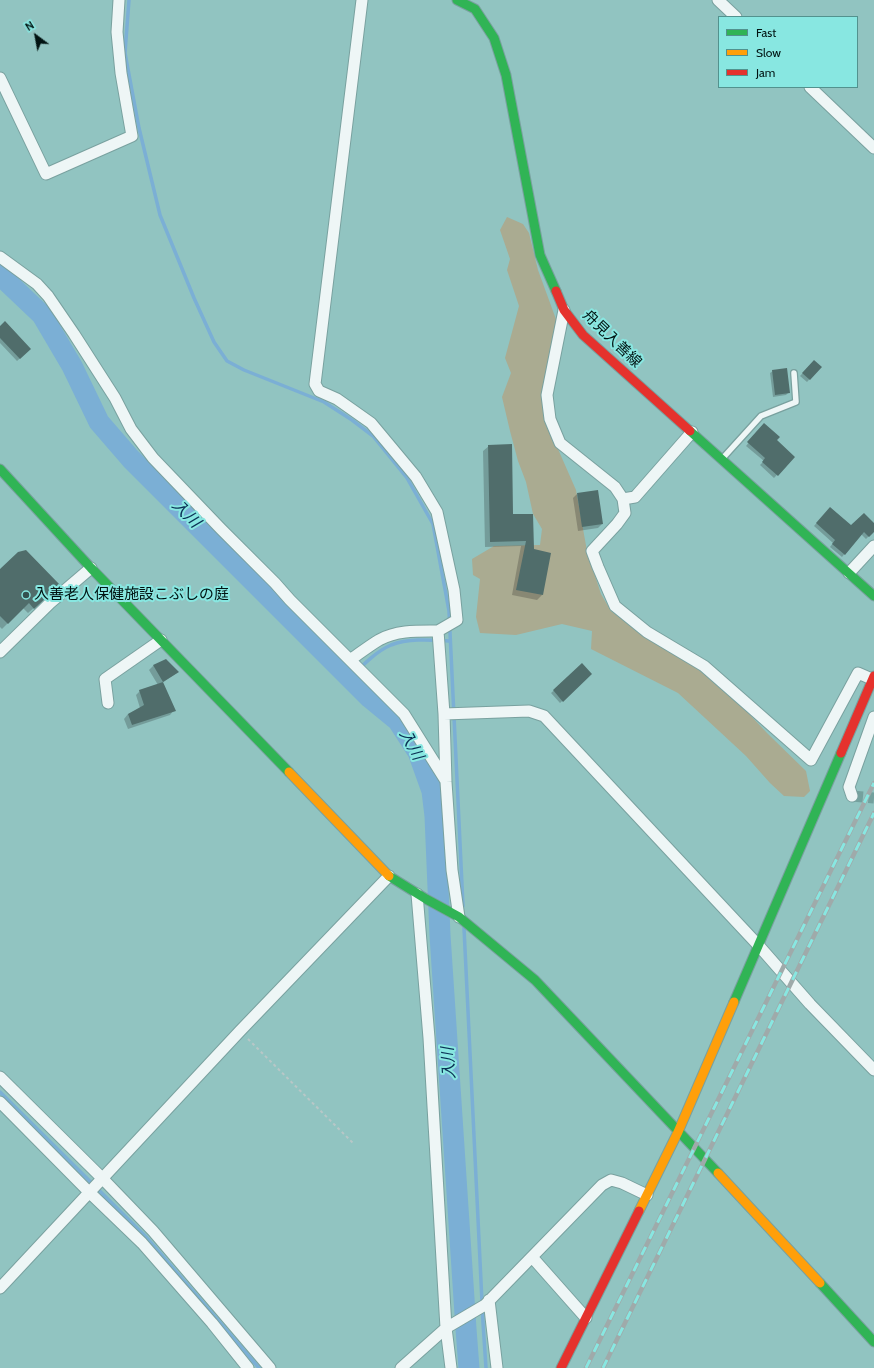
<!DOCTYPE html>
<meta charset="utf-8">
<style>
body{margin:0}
#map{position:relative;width:874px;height:1368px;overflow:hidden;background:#91c4c1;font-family:Cabin,sans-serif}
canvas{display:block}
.legend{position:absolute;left:718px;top:16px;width:140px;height:72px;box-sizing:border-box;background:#88e7e1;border:1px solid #52928e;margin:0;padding:5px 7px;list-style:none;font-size:12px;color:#011312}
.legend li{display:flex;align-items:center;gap:8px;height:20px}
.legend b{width:20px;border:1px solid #52928e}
.north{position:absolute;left:16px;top:16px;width:40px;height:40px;-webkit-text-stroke:3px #88e7e1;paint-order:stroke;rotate:328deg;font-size:11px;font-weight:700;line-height:16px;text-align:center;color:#011312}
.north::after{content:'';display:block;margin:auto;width:14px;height:18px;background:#011312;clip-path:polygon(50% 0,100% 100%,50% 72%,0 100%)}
</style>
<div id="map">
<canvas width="874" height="1368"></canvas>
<ul class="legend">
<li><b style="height:5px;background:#30b455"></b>Fast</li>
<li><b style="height:5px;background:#ff9f0a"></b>Slow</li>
<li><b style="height:5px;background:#e5322d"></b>Jam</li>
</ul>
<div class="north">N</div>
</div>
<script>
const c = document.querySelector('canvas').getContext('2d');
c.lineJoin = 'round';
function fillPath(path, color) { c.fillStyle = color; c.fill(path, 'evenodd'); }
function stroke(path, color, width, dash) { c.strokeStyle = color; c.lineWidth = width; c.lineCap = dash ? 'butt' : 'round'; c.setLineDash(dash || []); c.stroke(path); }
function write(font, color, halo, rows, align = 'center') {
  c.font = font + ' Cabin,"Noto Sans JP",sans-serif'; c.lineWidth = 4; c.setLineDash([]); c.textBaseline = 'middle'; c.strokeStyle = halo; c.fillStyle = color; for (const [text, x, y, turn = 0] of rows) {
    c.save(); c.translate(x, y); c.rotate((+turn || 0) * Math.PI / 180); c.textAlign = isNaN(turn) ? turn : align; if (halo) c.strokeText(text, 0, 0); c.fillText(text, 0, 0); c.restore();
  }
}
const green = new Path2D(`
 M507 217 523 224 529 233 538 270 557 322 547 424 576 490 587 551 601 594 611 611 649 638 702 672 738 702 767 733 806 771 810 791 804 797 784 796 770 783 746 756 678 693 591 649 592 631 562 624 516 635 480 633 476 617 480 579 473 575 472 559 494 546 540 545 542 529 533 514 526 482 518 461 510 431 502 397 511 373 505 358 519 306 507 270 510 259 500 230Z`);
const shadow = new Path2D(`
 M0 327 30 349 17 361 0 343Z
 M814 361 821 367 807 382 800 376Z
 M773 371 788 393 786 395 773 397 770 373Z
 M762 427 794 457 774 478 760 465 764 461 746 446Z
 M489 446 512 515 533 550 542 595 537 600 512 595 521 546 485 547 483 451Z
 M577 494 602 524 598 528 578 531 573 498Z
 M830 508 851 526 874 524V531L866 539 861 534 842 557 830 547 833 543 814 526Z
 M0 570 53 591 28 613 23 608 2 629 0 627Z
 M166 660 178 672 162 683 174 710 170 715 128 729 124 719 128 714 140 708 136 695 140 691 158 685 149 670 153 666Z
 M582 665 591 674 560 703 551 693Z`);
const stream = new Path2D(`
 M129 0 125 53 139 128 160 215 194 298 214 342 227 361 244 370 324 402 352 420 373 436 407 478 433 524 449 611 463 906
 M350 678C362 666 375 652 391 645 409 638 432 640 450 641
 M464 928 483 1323 486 1368
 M0 1092 146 1237 259 1368`);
const river = new Path2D(`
 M0 275 42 315 72 366 99 422 131 459 370 698 398 721 418 752 432 791 435 816 440 935 466 1329 469 1368`);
const building = new Path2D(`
 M5 321 31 349 20 359 0 338V326Z
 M814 360 822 367 810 380 802 373Z
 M787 368 790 393 775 395 772 370Z
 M764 423 780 437 777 440 795 457 778 476 762 462 765 458 747 442Z
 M512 444 513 514H533L534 549 551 553 543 595 516 590 526 541 490 542 488 445Z
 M598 490 603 524 582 527 577 493Z
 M830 507 851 525 864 513 874 523V532L869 537 864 532 845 555 832 544 835 540 816 523Z
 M26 550 60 585 34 609 29 603 8 624 0 616V569L18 552Z
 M166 659 179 672 163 682 153 665Z
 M582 663 592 674 563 702 553 690Z
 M163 682 176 711 132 725 128 714 144 705 139 690Z`);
const streetTunnel = new Path2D(`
 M852 796 874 798`);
const path = new Path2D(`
 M248 1039 354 1144`);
const lane = new Path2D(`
 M722 459 761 416 796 402 794 373`);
const street = new Path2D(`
 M362 0 315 384 319 391 337 399 371 423 416 477 437 512 454 590 457 620 438 631 444 714 446 782 452 870 459 917
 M718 0 736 17
 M0 78 46 174 132 136 121 73 117 32 119 0
 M810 87 874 148
 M0 257 37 284 48 296 74 334 115 398 131 429 153 458 221 529 275 583 290 600 404 714 446 781
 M564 310 547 395 550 419 560 443 615 487 623 499 625 513 617 524 592 551 598 567 615 606 647 632 704 666 811 760 858 673 874 680
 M623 499 635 497 692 432
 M849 573 874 546
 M0 652 50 603 91 568
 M350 660C360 653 369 646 379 640 397 630 418 631 438 631
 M108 703 105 679 161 640
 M444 714 529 711 544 716 759 946 810 1004 874 1070
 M852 796 849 787 874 717
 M417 894 429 1038 446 1328 451 1368
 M0 1077 102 1178 153 1231 270 1368
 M0 1102 89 1192 142 1243 212 1323 248 1368
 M532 1257 586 1318
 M0 1288 240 1031 389 876
 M489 1300 497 1368
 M401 1368 446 1328 485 1305 602 1185 611 1180 622 1183 647 1195`);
const fast = new Path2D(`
 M457 0 475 9 494 38 506 75 540 255 556 291
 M690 431 874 596
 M0 469 91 568 289 772
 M389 876 426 899 459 917 535 980 718 1173
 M734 1002 841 753
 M820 1283 874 1342`);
const slow = new Path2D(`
 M289 772 389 876
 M718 1173 820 1283
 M639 1211 678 1132 734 1002`);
const jam = new Path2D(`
 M556 291 564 310 583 335 690 431
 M841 753 874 676
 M561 1368 639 1211`);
const rail = new Path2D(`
 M586 1368 874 783
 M603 1368 874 813`);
const markers = [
 [26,595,4,"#33514f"]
];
const streetNames = [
 ["舟見入善線",612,339,44]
];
const poiNames = [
 ["入善老人保健施設こぶしの庭",34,595]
];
const waterNames = [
 ["入川",186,514,45],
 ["入川",411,745,61],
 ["入川",449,1063,-94]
];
fillPath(green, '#aaab91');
fillPath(shadow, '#0003');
stroke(stream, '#7bafd5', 3.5);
stroke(river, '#7bafd5', 21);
fillPath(building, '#506d6b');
stroke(streetTunnel, '#74a19e', 11, [11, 5.5]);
stroke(lane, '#79a19f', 8);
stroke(street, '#79a19f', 13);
stroke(fast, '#79a19f', 11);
stroke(slow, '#79a19f', 11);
stroke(jam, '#79a19f', 11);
stroke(path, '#b8c7c7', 2, [3, 3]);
stroke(lane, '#eef6f6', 5.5);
stroke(street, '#eef6f6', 11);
stroke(fast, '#30b455', 9);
stroke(slow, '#ff9f0a', 9);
stroke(jam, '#e5322d', 9);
stroke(rail, '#9faaaa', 4.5);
stroke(rail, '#88e7e1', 3, [9]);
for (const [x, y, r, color] of markers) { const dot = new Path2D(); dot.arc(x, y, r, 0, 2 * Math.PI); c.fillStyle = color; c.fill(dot); stroke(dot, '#88e7e1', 1.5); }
write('15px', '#011312', '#88e7e1', streetNames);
write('15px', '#011312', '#88e7e1', poiNames, 'left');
write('italic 16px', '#0a3054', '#88e7e1', waterNames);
</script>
